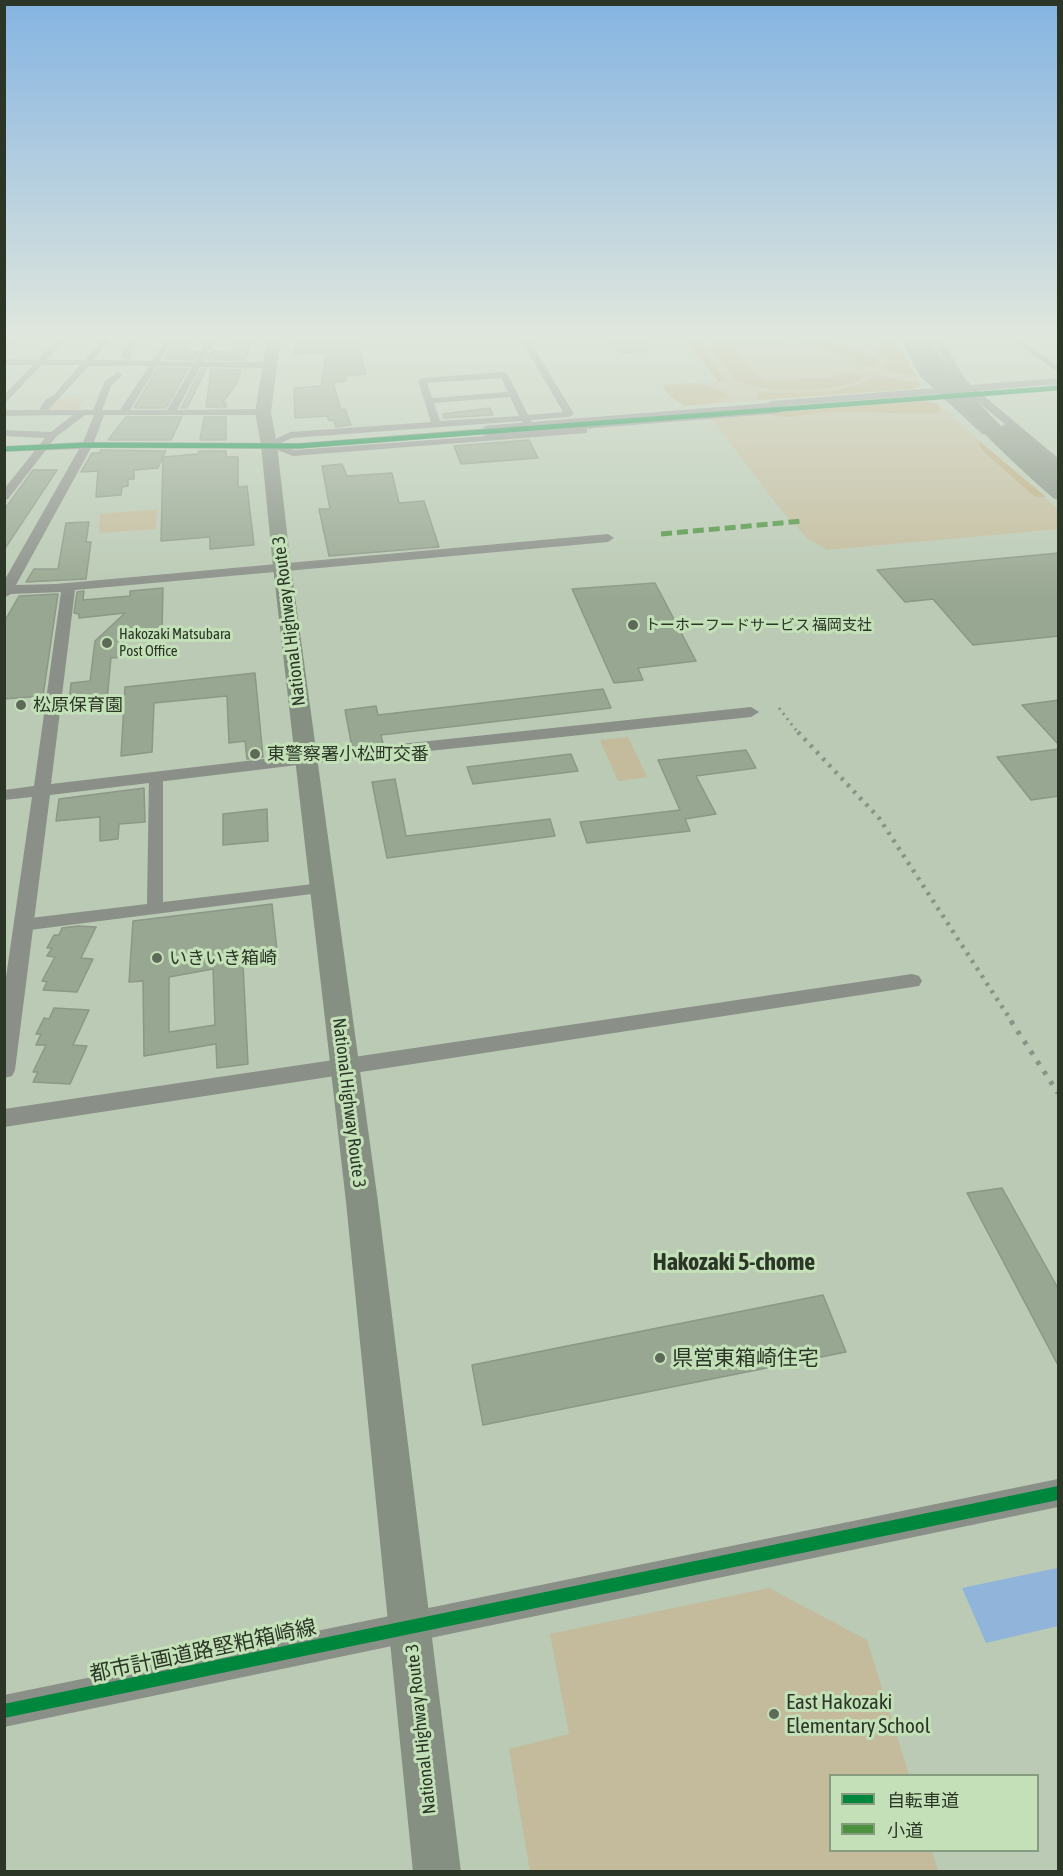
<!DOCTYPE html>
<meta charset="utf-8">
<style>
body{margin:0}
#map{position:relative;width:1063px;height:1876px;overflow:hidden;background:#bacab4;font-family:"Asap Condensed","Noto Sans JP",sans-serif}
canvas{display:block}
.frame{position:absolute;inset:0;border:6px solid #2b3627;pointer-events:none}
.legend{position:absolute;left:829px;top:1774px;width:210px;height:78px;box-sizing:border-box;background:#c4e0b8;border:2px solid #879c7e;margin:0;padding:8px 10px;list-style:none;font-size:18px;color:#2b3627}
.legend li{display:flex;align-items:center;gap:12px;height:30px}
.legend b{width:30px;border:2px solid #879c7e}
</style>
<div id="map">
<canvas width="1063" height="1876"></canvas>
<div class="frame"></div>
<ul class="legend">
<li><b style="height:8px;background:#00873e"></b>自転車道</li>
<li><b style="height:8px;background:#4a923d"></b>小道</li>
</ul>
</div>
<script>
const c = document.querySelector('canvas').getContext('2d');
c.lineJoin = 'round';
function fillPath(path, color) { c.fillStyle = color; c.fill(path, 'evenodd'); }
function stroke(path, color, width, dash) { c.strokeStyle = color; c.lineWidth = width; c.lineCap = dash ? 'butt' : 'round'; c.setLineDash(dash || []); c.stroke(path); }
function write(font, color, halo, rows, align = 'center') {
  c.font = font + ' "Asap Condensed","Noto Sans JP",sans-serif'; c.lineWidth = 6; c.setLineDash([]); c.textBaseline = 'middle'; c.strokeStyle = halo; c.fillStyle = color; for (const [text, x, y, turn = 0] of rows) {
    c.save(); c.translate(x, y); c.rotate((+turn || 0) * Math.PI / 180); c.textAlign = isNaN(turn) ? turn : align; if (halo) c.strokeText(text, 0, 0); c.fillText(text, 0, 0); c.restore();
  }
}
const green = new Path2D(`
 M683 338H894L921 386 912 389 684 406 668 394 662 385 718 382Z
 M86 398 77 411H46L58 399Z
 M924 401 938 404 1058 509V529L827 550 807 538 781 510 711 418Z
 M157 509 156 529 99 533 100 514Z
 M628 737 647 777 618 781 600 740Z
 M769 1588 867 1640 909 1775 830 1776V1850L932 1851 938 1871H530L509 1749 569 1734 550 1634Z`);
const forest = new Path2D(`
 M683 338H736L714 340 701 346 705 355 728 382H719Z
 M756 338H818L872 355 879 360V363L873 367 855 364 854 359 797 341 735 349 734 351 759 378 764 381 834 377 846 372 866 375C850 394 757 394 736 380 731 377 729 370 725 365 720 360 714 355 708 349L713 343Z
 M882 338H894L916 376 882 370 886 360 874 353V350L885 348Z
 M875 375 919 383 921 386 912 389 759 400 756 397 759 393C791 392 851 397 875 375Z
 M697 383 723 392 730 398 720 399 712 403 684 406 668 394 662 385Z
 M924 401 938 404 940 409 938 413C897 416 858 408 815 413 800 415 783 421 769 413Z
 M979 441 1046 497H1035L981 449Z`);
const water = new Path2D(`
 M1057 1568 1058 1626 986 1643 962 1588Z`);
const building = new Path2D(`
 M177 338H192L185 350 199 351 194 360 164 359Z
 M238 338H254L245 360H213L214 352 210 360H207L212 351H230Z
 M298 338H356L366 374 345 376 346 381 333 382 341 410 345 409 351 425 336 427 334 420 329 421 327 416 295 418 294 388 321 386 326 353 294 354Z
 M639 338 648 351 621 353 611 340Z
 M158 368 188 369 166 408H134Z
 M201 369H206L187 408H181Z
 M211 369 241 370 236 385 222 403H226V407H206Z
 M490 408 493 415 444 418 443 414Z
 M126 417H182L171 440H108Z
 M204 417H226V440H200Z
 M529 440 538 458 461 464 454 446Z
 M101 450 166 451 163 457 198 454 199 451H226V457H238V487L247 486 254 545 210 549V537L161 541 163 457 158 468 134 470V479H128V486L122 487 121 495 96 497 98 471 81 472 92 453H99Z
 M342 464 347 476 392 473 399 503 424 501 439 547 329 556 319 509H330L322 466Z
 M33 470H57L4 550V510Z
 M89 522 86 542H91L86 579 26 582 34 569H58L66 523Z
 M1059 553V636L973 645 933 599 905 602 877 570Z
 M655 583 696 661 638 668 643 680 614 683 572 589Z
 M163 588 162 630 125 633 123 657 111 658 107 700 69 703 71 683 90 681 95 641 125 613 79 618V614L74 613 77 592 84 591 83 600 130 596V591Z
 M58 594 43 696 4 699V622L19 596Z
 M255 673 263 757 247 759 245 741 229 743 227 696 154 703 152 752 121 756 125 687Z
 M603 689 611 708 381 735 383 744 352 747 345 710 376 706 378 715Z
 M1059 700V745L1022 705Z
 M1059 749V796L1031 800 997 757Z
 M746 750 756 768 696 776 716 814 685 819 690 831 587 843 580 822 680 810 658 760Z
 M571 754 578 771 473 784 467 767Z
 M395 779 406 836 550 819 555 836 387 858 372 782Z
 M144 788 145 822 119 824 118 839 100 841V817L56 821 59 799Z
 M267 809 268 841 223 845V814Z
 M272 904 278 960 243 965 248 1064 217 1068 216 1044 144 1056 143 981 129 982 133 921ZM213 969 215 1025 169 1032V977Z
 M78 926 96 927 81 958 93 959 77 992 43 990 47 982 42 981 55 957 47 956 52 948H47L54 935H59L62 928Z
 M54 1008 89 1010 73 1045 87 1046 70 1084 33 1082 38 1072H33L46 1045H36L41 1034H36L44 1018 49 1019Z
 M1002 1188 1059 1290V1367L967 1193Z
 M823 1295 846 1352 483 1425 472 1365Z`);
const minor = new Path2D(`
 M11 338H19L4 351V344Z
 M59 338H67L47 360H84L104 338H112L93 360 152 361 167 338H175L160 361 195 362 208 338H216L203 362H270L274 365 270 368 200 367 177 410 263 409 268 412 263 415H85L56 437 8 499 4 500V489L45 438 4 436V430L51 432 73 415 4 416V410H39L46 399 54 395 80 365H42L4 404V395L33 365H4V359L38 360ZM89 366H149L120 410H102L111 386 122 375 118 372 105 381 93 410H48ZM157 366 192 367 167 410H130Z
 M130 338H138L130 355 131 357 127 360 121 356Z
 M520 338H528L574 414 569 417 531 420 535 432 584 428 587 429V433L293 456 264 445 290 432 431 422 418 381 422 378 504 372 508 375 528 415 563 412ZM501 378 508 392 432 398 427 383ZM510 397 519 416 440 421 434 403ZM522 421 526 433 294 450 277 445 292 438Z
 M1009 338H1018L1058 366V372Z
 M156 773 163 777V902L321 883 329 888 327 892 22 931 16 929 14 925 16 921 22 919 147 904 149 777Z`);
const tertiary = new Path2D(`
 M931 338H941L965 379 971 385 1058 378V384L978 391 1058 458V466L1054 465 966 392 949 393 990 430V434H982L939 394 772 407 767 404 772 401 937 388 935 382 940 379 944 380 947 387 960 386Z
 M100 410 105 413 94 442 299 443 488 428 494 431 488 434 299 449 91 448 16 585 56 584 608 534 614 538 608 542 75 590 51 784 306 754 751 707 759 712 751 717 306 764 50 795 15 1070 12 1076 4 1078V991L32 797 4 800V790L34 786 61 592 11 594 4 598V581L79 449 4 452V446L83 442 95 413Z
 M912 974 919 976 922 981 919 986 4 1127V1109Z
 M1058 1479V1507L4 1727V1695Z`);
const trunk = new Path2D(`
 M271 338H284L279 351 271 412 277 445 291 567 378 1202 461 1872H413L346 1202 273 567 261 445 255 412 265 351Z`);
const motorway = new Path2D(`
 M900 338H914L934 373 948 386 946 389H934L920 376Z
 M1009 424 1015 425 1058 464V478L1052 477 1003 433 1000 429 1003 425Z`);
const railFar2 = new Path2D(`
 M779 708 799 734`);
const railFar1 = new Path2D(`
 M798 732 879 818 1012 1022`);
const rail = new Path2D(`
 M1011 1021 1058 1093`);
const tertiaryBridge = new Path2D(`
 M488 431 777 408`);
const motorwayBridge = new Path2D(`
 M917 338C957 397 1005 445 1058 491`);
const quiet = new Path2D(`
 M661 534 803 521`);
const cyclewayFar1 = new Path2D(`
 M4 449 87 445 299 446 1058 388`);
const cycleway = new Path2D(`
 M4 1711 1058 1493`);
const markers = [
 [633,625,6,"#5d6a58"],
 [107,643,6,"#5d6a58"],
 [21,705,6,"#5d6a58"],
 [255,754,6,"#5d6a58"],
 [157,958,6,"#5d6a58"],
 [660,1358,6,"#5d6a58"],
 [774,1714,6,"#5d6a58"]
];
const farPoinames = [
 ["トーホーフードサービス 福岡支社",645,625],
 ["Hakozaki Matsubara",119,634],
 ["Post Office",119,651]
];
const streetNames = [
 ["National Highway Route 3",289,621,-97],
 ["National Highway Route 3",349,1103,83],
 ["National Highway Route 3",421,1729,-96]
];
const poiNames = [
 ["松原保育園",33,705],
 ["東警察署小松町交番",267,754],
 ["いきいき箱崎",169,958]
];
const nearPoinames = [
 ["県営東箱崎住宅",672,1358],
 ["East Hakozaki",786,1702],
 ["Elementary School",786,1726]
];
const nearStreetnames = [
 ["都市計画道路堅粕箱崎線",203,1651,-12]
];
const nearNeighbourhoodnames = [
 ["Hakozaki 5-chome",734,1262]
];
fillPath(green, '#c3bb9b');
fillPath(forest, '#bbaa7a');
fillPath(water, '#91b5da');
fillPath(building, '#98a791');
stroke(building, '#8c9787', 1.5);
fillPath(minor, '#8a8f88');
fillPath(tertiary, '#8a8f88');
fillPath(trunk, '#869082');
fillPath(motorway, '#848e80');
stroke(railFar2, '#8a9387', 3, [2, 4.5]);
stroke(railFar1, '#8a9387', 4.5, [3, 6]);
stroke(rail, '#8a9387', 5, [4, 8]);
stroke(tertiaryBridge, '#8a8f88', 11);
stroke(motorwayBridge, '#848e80', 17);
stroke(quiet, '#4a923d', 5, [11, 5]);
stroke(cyclewayFar1, '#00873e', 5);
stroke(cycleway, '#00873e', 14);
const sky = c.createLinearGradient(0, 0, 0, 600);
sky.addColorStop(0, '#85b4e2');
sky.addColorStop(0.56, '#e0e7dd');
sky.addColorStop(1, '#e0e7dd00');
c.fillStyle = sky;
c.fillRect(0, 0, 1063, 600);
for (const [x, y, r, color] of markers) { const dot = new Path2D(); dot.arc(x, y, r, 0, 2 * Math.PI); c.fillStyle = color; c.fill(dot); stroke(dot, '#c4e0b8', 2); }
write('15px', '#2b3627', '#c4e0b8', farPoinames, 'left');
write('18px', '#2b3627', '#c4e0b8', streetNames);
write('18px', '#2b3627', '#c4e0b8', poiNames, 'left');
write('21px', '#2b3627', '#c4e0b8', nearPoinames, 'left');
write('21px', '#2b3627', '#c4e0b8', nearStreetnames);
write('bold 24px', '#2b3627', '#c4e0b8', nearNeighbourhoodnames);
</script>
